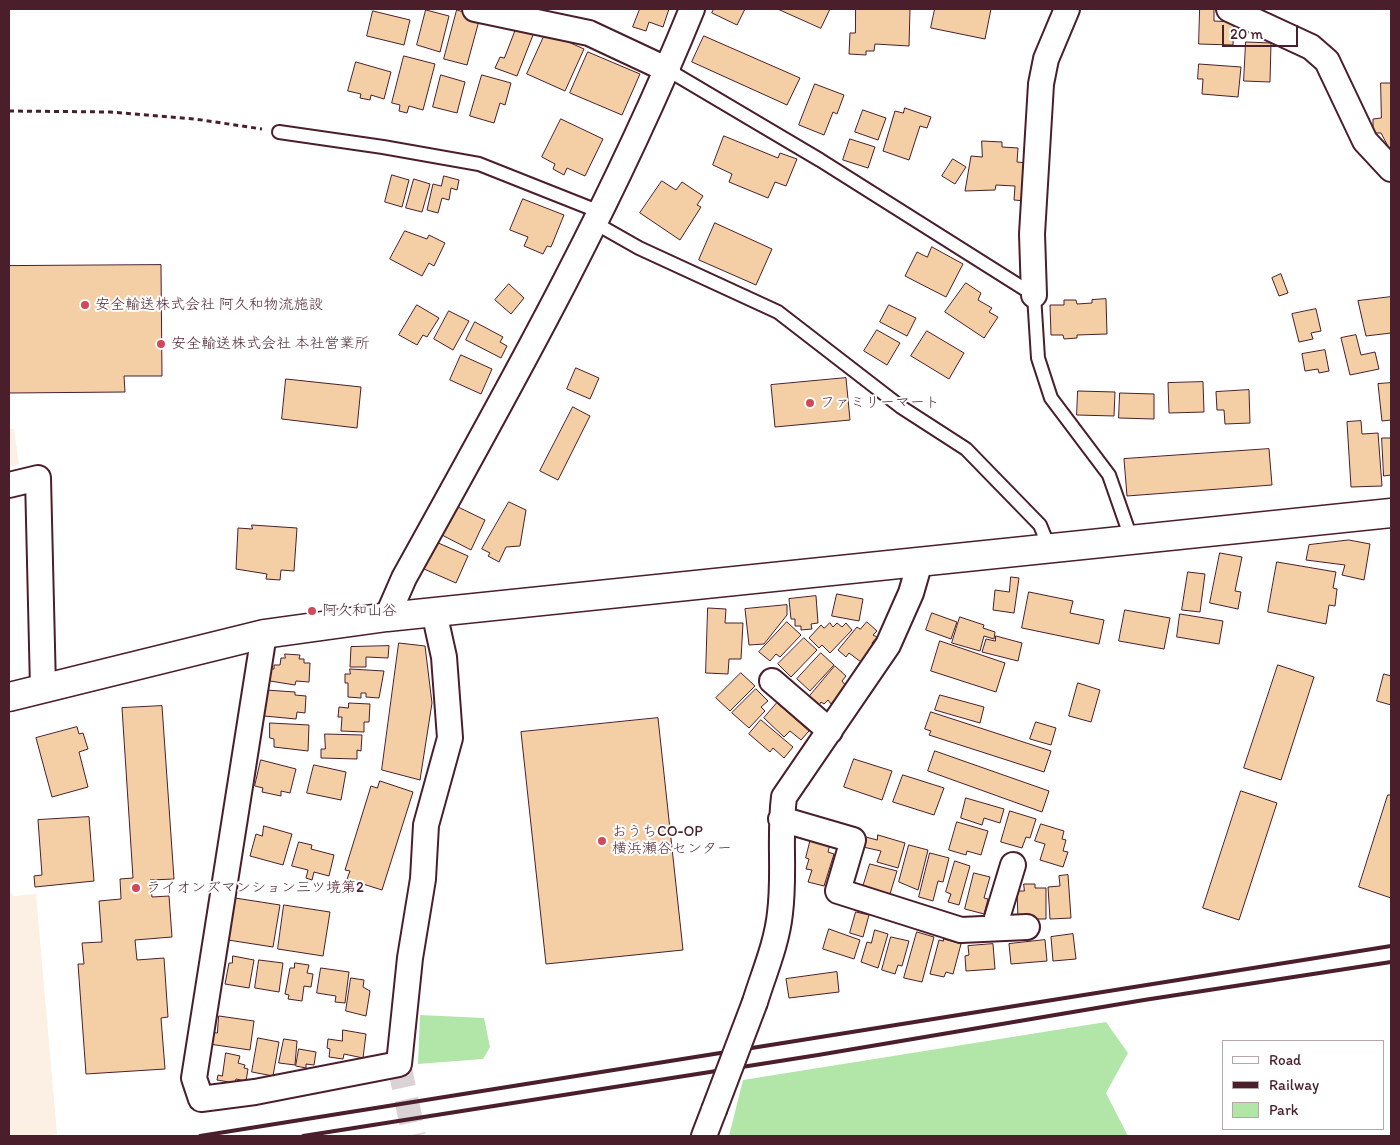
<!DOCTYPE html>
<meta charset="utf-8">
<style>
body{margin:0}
#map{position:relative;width:1400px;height:1145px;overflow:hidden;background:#fff;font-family:Itim,sans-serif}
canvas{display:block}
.frame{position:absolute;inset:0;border:10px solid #4a1f2b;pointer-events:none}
.legend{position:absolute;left:1222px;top:1040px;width:162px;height:90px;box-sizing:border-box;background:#fff;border:1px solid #b7a5aa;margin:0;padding:6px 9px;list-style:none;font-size:15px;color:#4a1f2b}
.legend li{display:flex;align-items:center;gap:10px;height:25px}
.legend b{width:25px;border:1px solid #b7a5aa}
.scale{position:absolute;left:1222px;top:25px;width:76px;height:22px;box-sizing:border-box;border:2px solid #4a1f2b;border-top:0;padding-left:6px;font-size:15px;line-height:18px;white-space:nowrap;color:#4a1f2b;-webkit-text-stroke:4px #fff;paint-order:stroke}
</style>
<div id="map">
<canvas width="1400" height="1145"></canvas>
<div class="frame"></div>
<ul class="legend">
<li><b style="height:6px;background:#fff"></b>Road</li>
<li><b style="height:6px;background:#4a1f2b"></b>Railway</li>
<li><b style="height:14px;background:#b1e6a8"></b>Park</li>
</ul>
<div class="scale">20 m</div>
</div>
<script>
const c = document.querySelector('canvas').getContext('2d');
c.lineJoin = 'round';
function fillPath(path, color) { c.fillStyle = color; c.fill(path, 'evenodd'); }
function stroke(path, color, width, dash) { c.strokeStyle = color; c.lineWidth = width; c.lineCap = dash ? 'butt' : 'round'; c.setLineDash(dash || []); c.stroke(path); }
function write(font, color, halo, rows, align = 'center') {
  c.font = font + ' Itim,"Klee One",sans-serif'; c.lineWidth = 4; c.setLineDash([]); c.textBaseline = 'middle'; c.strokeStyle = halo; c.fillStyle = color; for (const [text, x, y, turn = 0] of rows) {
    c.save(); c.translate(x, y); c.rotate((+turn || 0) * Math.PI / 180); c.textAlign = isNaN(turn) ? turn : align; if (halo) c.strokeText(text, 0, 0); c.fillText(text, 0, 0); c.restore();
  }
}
const built = new Path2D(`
 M9 429H14L19 464 9 467Z
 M9 889 13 896 36 894 57 1134 42 1136H9Z`);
const green = new Path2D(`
 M420 1015 484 1018 490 1047 483 1059 418 1064Z
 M1106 1022 1128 1053 1106 1093 1128 1136H729L743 1080Z`);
const building = new Path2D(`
 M640 9H669L663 27 649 22 646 31 633 27Z
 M714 9H745L737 25 712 13Z
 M778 9H830L821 28Z
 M856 9H910L909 46 875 44 874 51H866V55L849 54 850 33H855Z
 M935 9H991L985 39 931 28Z
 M1200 9H1214V21L1234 22 1233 45 1199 44Z
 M426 10 449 16 440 52 417 45Z
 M457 10 480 17 467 65 444 59Z
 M373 11 410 20 404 45 367 36Z
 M516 29 533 35 517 76 495 68 500 57 504 58Z
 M546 32 584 49 565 91 527 74Z
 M704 36 800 78 787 105 692 62Z
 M1246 42 1271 43 1270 82 1244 81Z
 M588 52 640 74 622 115 570 93Z
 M404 56 435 64 423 110 409 106 407 113 399 111 400 105 392 103Z
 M356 62 391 72 384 99 371 95 370 100 360 98 361 94 348 91Z
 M1199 64 1241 67 1238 97 1202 94 1203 79H1198Z
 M441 75 465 82 457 113 433 107Z
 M482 75 511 83 505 105 500 103 494 123 470 116Z
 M1381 83H1391V152L1381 133H1373V119L1381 118Z
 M815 84 844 95 837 114 833 112 824 135 799 125Z
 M905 108 931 117 927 128 920 126 909 160 883 151 895 111 903 113Z
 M863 110 886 118 878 140 855 132Z
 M561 119 603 139 585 176 567 168 564 175 553 169 555 164 542 157Z
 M724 136 778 158 780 153 797 159 786 186 775 182 768 198 729 182 732 174 713 165Z
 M850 139 875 147 868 168 843 160Z
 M982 141 1002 142V147L1018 148 1017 162 1028 163 1026 201 1014 200 1015 186 996 185 995 190 965 191 971 156 982 157Z
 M953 159 966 167 955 184 942 176Z
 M392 175 409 180 402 207 385 202Z
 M444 176 459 180 457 190 451 188 449 200 442 198 438 213 427 210 433 184 441 186Z
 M414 179 430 184 422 212 406 208Z
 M662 181 676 190 682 182 703 196 697 205 701 207 680 240 640 213Z
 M523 199 564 215 551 247 547 246 543 254 524 246 528 237 510 230Z
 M715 223 772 249 756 285 699 260Z
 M405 231 427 239 429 235 445 243 434 266 429 263 422 276 390 259Z
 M932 247 963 264 946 297 905 276 917 252 927 257Z
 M161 265 162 376H124L125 392 9 393V266Z
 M1281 274 1288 293 1279 296 1272 278Z
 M966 283 981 293 978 300 992 308 989 312 998 317 984 338 945 312Z
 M509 284 524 298 511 314 495 300Z
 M1391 297V333L1366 336 1358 301Z
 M1106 299 1107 334 1077 335V338L1064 339 1063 335H1051L1050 305H1064V300H1076L1077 304 1092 303V300Z
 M417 305 439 318 427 337 423 335 417 345 399 335Z
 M889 305 916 318 907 336 880 322Z
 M1316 309 1321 331 1311 333 1313 339 1299 342 1292 314Z
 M449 311 469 321 453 350 434 339Z
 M475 322 503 337 500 342 507 346 501 358 466 340Z
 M877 330 900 343 887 365 864 351Z
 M927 331 964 353 949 379 911 356Z
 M1356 335 1361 355 1375 352 1379 369 1350 375 1341 338Z
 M1325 350 1329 371 1319 373 1318 369 1305 371 1302 354Z
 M461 355 492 369 481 394 450 380Z
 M576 368 599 378 590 399 567 389Z
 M846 378 850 420 775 427 771 385Z
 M286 379 361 387 357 428 282 419Z
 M1203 382 1204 412 1169 413 1168 383Z
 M1391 383V420L1382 421 1378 384Z
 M1249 390 1250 423 1225 424 1224 410H1217L1216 392Z
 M1078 391 1115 392 1114 416 1077 415Z
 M1120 393 1154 394V419L1119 418Z
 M573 407 590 416 558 480 540 471Z
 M1361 421 1362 434 1378 433 1382 486 1351 487 1347 422Z
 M1382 438H1391V475L1384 476Z
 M1269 449 1272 485 1127 496 1124 459Z
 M509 502 526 510 520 546 506 547 499 562 488 556 490 553 482 549Z
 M456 506 485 520 471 550 442 535Z
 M252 525 297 528 294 571 281 570 280 580 266 579 267 574 236 569 238 528 252 529Z
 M1349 540 1370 544 1364 580 1342 575 1345 565 1306 560 1309 545Z
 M436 542 468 556 456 583 424 569Z
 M1220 553 1242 557 1235 591 1241 592 1238 609 1210 603Z
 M1277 562 1336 572 1333 588 1337 589 1335 606 1329 605 1326 624 1268 612Z
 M1188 572 1205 574 1200 612 1182 610Z
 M1011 577 1019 578 1014 613 993 610 995 590 1009 592Z
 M1029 592 1073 601 1070 613 1104 620 1099 644 1022 628Z
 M837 594 863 599 859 621 832 616Z
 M816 596 818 623 811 624 812 629 801 630V626H795V619H791L789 599Z
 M787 605V615L764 644 749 645 745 609Z
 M708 608 726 609 725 623H743L741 659H729L728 674 706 673Z
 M1125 610 1170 618 1164 649 1119 641Z
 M932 613 957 622 951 639 926 630Z
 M1180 614 1223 621 1219 644 1177 637Z
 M960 617 984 625 983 628 995 632 994 639 984 636 980 651 952 643Z
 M787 622 801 635 780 657 776 654 770 661 759 652Z
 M867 622 877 631 873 635 877 637 872 643 874 646 861 662 849 653 846 657 838 650 857 627 860 629Z
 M830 623 833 627 837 623 842 627 846 623 852 630 830 653 822 645 819 648 809 638 821 625 824 628Z
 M996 636 1022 643 1018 661 982 652 986 639 995 641Z
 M804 638 817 650 791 677 778 664Z
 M940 641 1005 663 996 692 931 671Z
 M399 643 425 646 432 703 420 780 382 770Z
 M389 646 388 658 366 657V667H350L351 647Z
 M821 653 834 665 810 691 797 679Z
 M285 654 300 655 299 659H304V663H310L309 682 296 681 295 685 270 681V669H274V665H280L281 658H285Z
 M1278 665 1314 677 1281 780 1244 768Z
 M835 666 846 676 842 681 846 686 831 704 828 700 824 704 821 702 819 705 809 697Z
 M350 669 384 671 379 698 366 697V693H361V698L348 697V683H345V674H350Z
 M741 673 755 686 730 711 716 698Z
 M1384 674 1391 676V705L1377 701Z
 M1078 683 1100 690 1091 722 1069 716Z
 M756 689 768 701 761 707 765 711 749 728 732 713Z
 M266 690 295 692V695L306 696 305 713 297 712 296 719 264 716Z
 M940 695 984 707 980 723 935 710Z
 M349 703 370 704 369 722H364V732L341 731 342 717H338L339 707 348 708Z
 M777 703 809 731 801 740 790 731 784 737 764 718Z
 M162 706 174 879 150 880 152 897 169 896 172 937 135 940 137 960 164 958 168 1017 161 1018 165 1069 86 1074 78 964H84L82 943 102 942 99 901 121 899 120 879 133 878 122 708Z
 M931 712 1051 751 1044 772 929 735 931 731 925 729Z
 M658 718 683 950 546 964 521 732Z
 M761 720 793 747 784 758 773 748 770 752 749 734Z
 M1036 722 1056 728 1051 745 1030 739Z
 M270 723 309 725 308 751 274 747V739L270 738Z
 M77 727 79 734 83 733 88 749 79 752 88 787 52 797 36 738Z
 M325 734 362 735 361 751 357 750V759L321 758V749H325Z
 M935 751 1049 791 1042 812 928 771Z
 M854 759 892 771 882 800 844 787Z
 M261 760 296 769 290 793 281 791V796L262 792 263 788 255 786Z
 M314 765 346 772 341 800 307 793Z
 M903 775 944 788 934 815 893 802Z
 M380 781 413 792 382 890 347 879 350 871 345 870 371 786 377 788Z
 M1241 791 1277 803 1239 920 1203 908Z
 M1388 795H1391V898L1359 887Z
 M966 798 1004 809 1000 823 984 818 982 825 961 818Z
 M1010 811 1036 819 1030 838 1026 837 1022 848 1001 842Z
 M89 817 94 881 35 887 34 876 42 875 38 820Z
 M957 822 988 831 981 855 967 851 966 855 949 850Z
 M1041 824 1064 831 1062 839 1066 840 1063 851 1068 852 1063 867 1040 860 1045 844 1035 841Z
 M264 826 292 834 283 865 250 856 256 834 262 836Z
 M878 835 905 843 898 868 877 862 881 851 863 847 866 837 877 840Z
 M811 838 830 844 828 852 834 854 824 886 808 882 812 870 806 869 809 859 806 858Z
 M299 842 312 845 311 849 334 855 329 876 314 872 312 880 306 878 308 870 292 866Z
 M909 845 928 850 918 890 899 882Z
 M930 853 949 858 943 882 938 881 933 901 919 897Z
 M955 861 970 866 959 905 948 902 951 894 946 892Z
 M870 864 897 871 890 894 863 887Z
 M974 873 990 877 984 898 988 899 984 914 965 909Z
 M1068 875 1071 918 1050 919 1048 887 1060 886 1059 876Z
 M1024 884H1035V888H1046V919H1018L1017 891H1024Z
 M235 898 280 905 273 947 228 940Z
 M284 905 330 912 323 956 278 949Z
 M856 912 869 915 863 937 850 933Z
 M829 929 860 940 854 959 823 949Z
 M875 930 888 934 878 968 861 962 867 942 871 943Z
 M917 932 934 937 922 982 904 978Z
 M1073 934 1076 959 1053 961 1051 937Z
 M891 937 909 941 902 966 898 965 895 974 882 970Z
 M944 939 961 944 953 974 946 972 944 977 930 974 939 940 943 941Z
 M1045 940 1047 961 1011 964 1009 944Z
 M993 944 995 969 966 971 965 956 969 955 968 946Z
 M233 956 254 960 249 988 225 984 229 963H232Z
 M259 960 283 963 279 992 255 988Z
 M295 963 309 965 307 973 313 974 311 987 304 986 302 1001 288 999 289 995 285 994 290 968H294Z
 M321 968 349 972 345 1003 335 1002 336 996 317 993Z
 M837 972 839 992 789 998 786 979Z
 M351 978 364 980 363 987 370 991 366 1016 346 1011Z
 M219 1016 254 1021 250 1050 209 1044 210 1032 217 1033Z
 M343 1030 366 1034 363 1058 344 1054 343 1059 329 1057 330 1049 327 1048 328 1039 342 1041Z
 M258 1038 279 1042 273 1076 252 1072Z
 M284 1039 297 1041 295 1065 279 1063Z
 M299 1049 316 1052 314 1065 306 1064V1068L296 1066Z
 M226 1053 240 1056 238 1063 245 1065 244 1068 248 1069 246 1081 236 1079 235 1083 217 1080 218 1075 222 1076Z`);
const minorTunnel = new Path2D(`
 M399 1064 414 1136`);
const path = new Path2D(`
 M9 111 110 112 195 119 262 129`);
const service = new Path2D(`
 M668 70 820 160 1034 295 1038 358 1051 398 1109 475 1131 538
 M279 132 383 147 479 164 600 212
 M595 223 639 248 778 312 901 407 966 449 1040 525 1049 547`);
const minor = new Path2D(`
 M475 9 589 33 668 70
 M1229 9 1311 47 1327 61 1365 141 1391 169
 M1034 295 1032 234 1041 84 1046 59 1067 9
 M9 485 38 478 43 688
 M387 617 404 578C507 392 612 206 692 9
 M264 634 194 1078 201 1099 255 1092 399 1064 410 958 423 879 426 825 450 738 444 657 434 612
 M772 681 830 731
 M781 819 853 840 838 891 961 930 1027 927
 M994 928 1013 865
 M755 1002C764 973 777 943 780 913 785 874 779 836 784 797L888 645 911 593 920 562
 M704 1136 714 1110`);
const tertiary = new Path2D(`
 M9 697 264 634 387 617 1391 513`);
const rail = new Path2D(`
 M200 1136 1391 946
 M303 1136 818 1055 1144 1000 1391 962`);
const minorBridge = new Path2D(`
 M714 1110 755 1002`);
const markers = [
 [85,305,5,"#d1495b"],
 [161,344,5,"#d1495b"],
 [810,403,5,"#d1495b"],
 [312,611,5,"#d1495b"],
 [602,841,5,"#d1495b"],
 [136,888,5,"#d1495b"]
];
const poiNames = [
 ["安全輸送株式会社 阿久和物流施設",95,305],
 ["安全輸送株式会社 本社営業所",171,344],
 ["ファミリーマート",820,403],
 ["阿久和山谷",322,611],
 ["おうちCO-OP",612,832],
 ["横浜瀬谷センター",612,849],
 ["ライオンズマンション三ツ境第2",146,888]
];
fillPath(built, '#fcf0e4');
fillPath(green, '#b1e6a8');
fillPath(building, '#f4cea4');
stroke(building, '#4a1f2b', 1);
stroke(minorTunnel, '#dbd2d5', 24, [24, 12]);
stroke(service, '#4a1f2b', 16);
stroke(minor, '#4a1f2b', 28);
stroke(tertiary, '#4a1f2b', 31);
stroke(path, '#4a1f2b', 3, [5, 4]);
stroke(service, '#fff', 12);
stroke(minor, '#fff', 24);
stroke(tertiary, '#fff', 28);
stroke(rail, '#4a1f2b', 4);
stroke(minorBridge, '#4a1f2b', 28, []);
stroke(minorBridge, '#fff', 24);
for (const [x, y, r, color] of markers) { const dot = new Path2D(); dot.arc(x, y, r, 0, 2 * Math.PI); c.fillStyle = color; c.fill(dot); stroke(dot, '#fff', 2); }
write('15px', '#4a1f2b', '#fff', poiNames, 'left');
</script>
